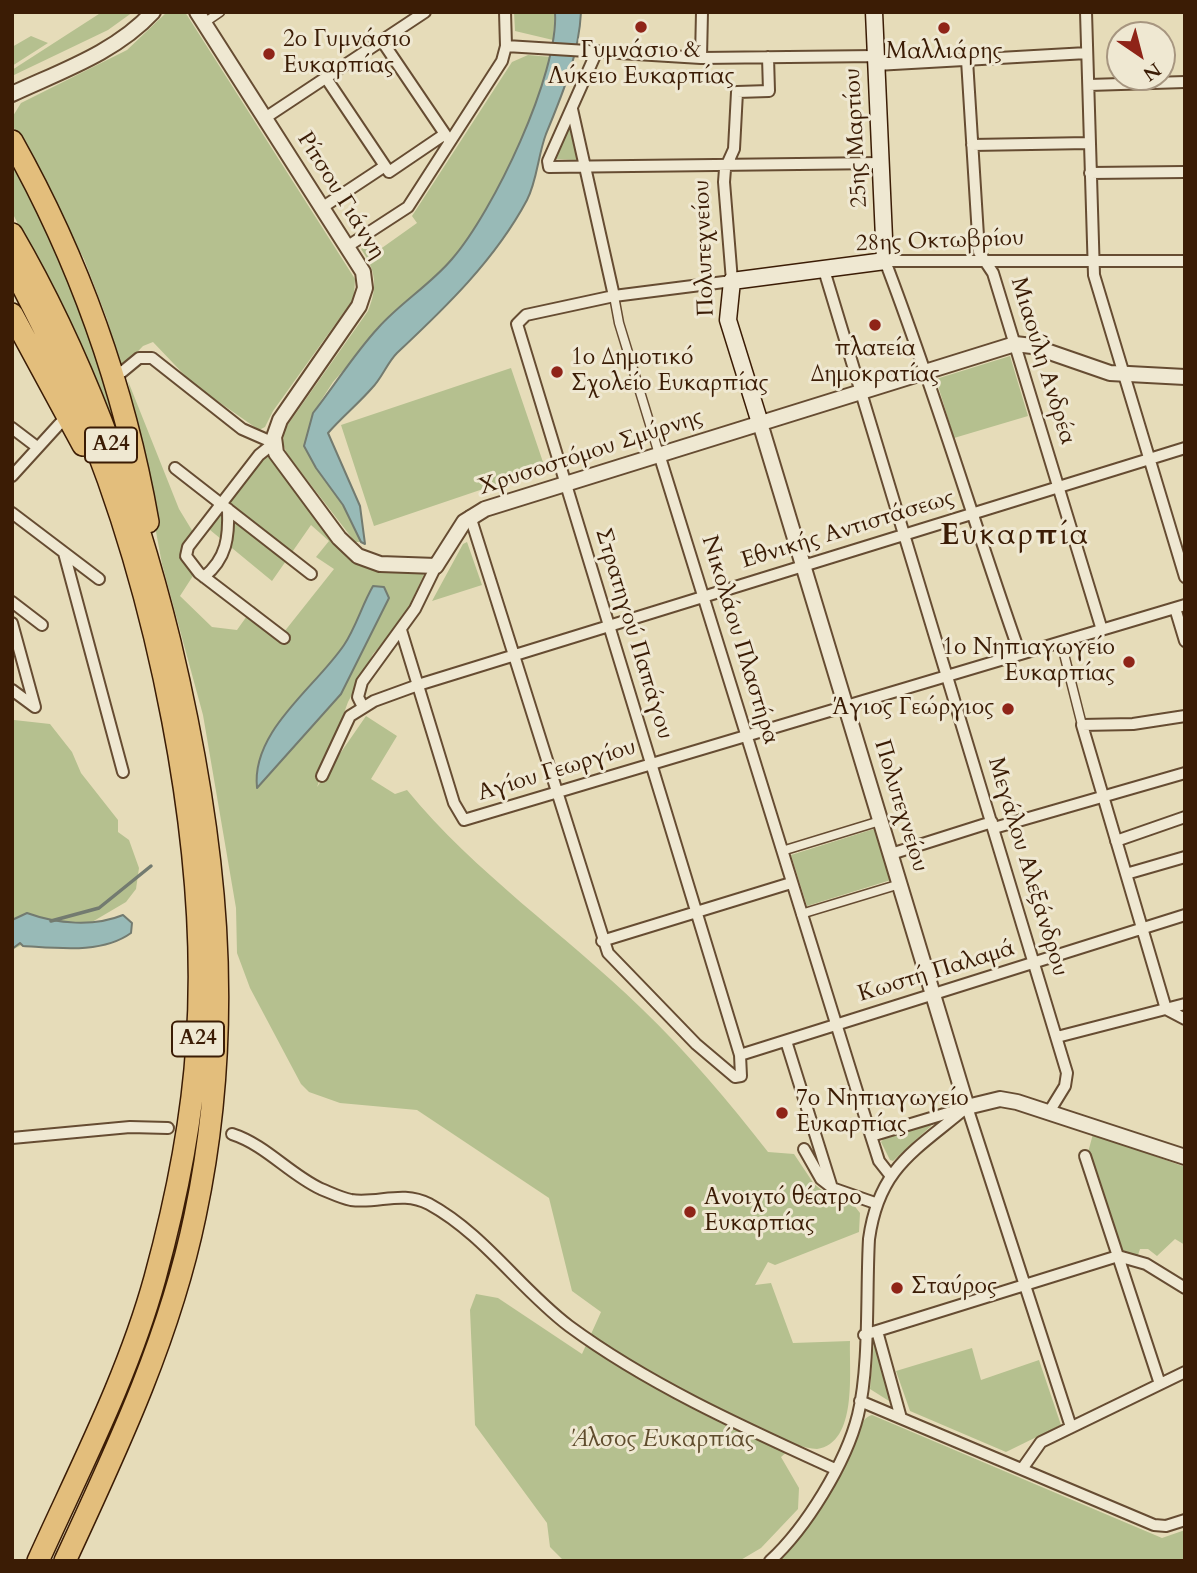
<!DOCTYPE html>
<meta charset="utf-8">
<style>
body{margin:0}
#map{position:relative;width:1197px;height:1573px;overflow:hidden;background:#e6dcb9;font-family:Cardo,serif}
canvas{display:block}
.frame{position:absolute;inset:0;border:14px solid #3b1c05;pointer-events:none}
.north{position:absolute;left:1106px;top:21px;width:70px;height:70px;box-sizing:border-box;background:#efe8d2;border:2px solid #a79680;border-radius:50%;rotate:145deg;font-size:19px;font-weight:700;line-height:28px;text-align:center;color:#3b1c05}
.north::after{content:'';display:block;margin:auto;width:24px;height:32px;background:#8f2418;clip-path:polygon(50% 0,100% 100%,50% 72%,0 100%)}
</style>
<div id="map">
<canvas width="1197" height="1573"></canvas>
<div class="frame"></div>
<div class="north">N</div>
</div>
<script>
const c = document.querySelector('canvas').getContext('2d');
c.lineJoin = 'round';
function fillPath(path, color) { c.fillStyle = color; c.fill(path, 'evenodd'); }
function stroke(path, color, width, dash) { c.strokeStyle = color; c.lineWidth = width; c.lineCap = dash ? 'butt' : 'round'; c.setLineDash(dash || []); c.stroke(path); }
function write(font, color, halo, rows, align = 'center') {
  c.font = font + ' Cardo,serif'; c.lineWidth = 6; c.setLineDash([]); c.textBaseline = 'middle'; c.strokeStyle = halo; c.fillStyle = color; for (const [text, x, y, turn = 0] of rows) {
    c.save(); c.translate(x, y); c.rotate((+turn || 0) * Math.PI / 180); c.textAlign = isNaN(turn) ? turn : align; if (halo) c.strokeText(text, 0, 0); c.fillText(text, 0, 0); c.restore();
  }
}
const green = new Path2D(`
 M102 12H133L108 30 12 76V70Z
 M167 12H185L355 279 354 298 273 411 265 427 259 430 193 384 153 342 143 346 121 369 107 319 84 259 14 128 13 116 21 103 127 50Z
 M514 12H555L553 40 515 31Z
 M31 36 48 43 12 66V47Z
 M528 55 563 58 493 224 394 313 333 382 313 413 304 446 316 468 343 505 361 542H355L287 454 283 444 284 430 368 311C378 287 376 270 361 249L372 241 379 250 417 223 412 216 512 62Z
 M570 130 577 160 556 159 568 131Z
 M12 154 96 341 128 473 67 323 12 212Z
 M1010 356 1028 416 954 438 936 379Z
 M511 368 545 468 374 526 341 425Z
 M128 381 179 509 193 532 187 547 198 568 180 596 212 627 237 630 254 606 284 632 334 569 316 557 329 541 311 525 272 581 204 525 270 448 341 537 382 567 424 574 403 620 373 654 348 702 317 787 366 716 397 736 371 779 395 794 407 790C476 874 564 933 641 1008 687 1052 729 1102 768 1152L794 1154 814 1184 832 1198 853 1204 860 1213 859 1232 775 1265 768 1262 755 1285 771 1283 793 1343 850 1341C849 1372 858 1443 817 1449 811 1449 802 1446 795 1445L781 1457 799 1488 798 1509 761 1548 739 1561H564L550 1547 547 1523 475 1425 470 1310 476 1294 498 1298 582 1354 601 1312 572 1291 549 1198 417 1110 340 1103 309 1092 301 1084 250 988 237 953 236 908 203 715 162 564Z
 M467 542 482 585 432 601 463 544Z
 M14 720 50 724 72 752 81 773 118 820V832L129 840 139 868 136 889 126 902 58 942 25 943 12 950Z
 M877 828 894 879 807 906 791 855Z
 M930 1123 931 1126 893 1161 890 1160 881 1142 884 1138Z
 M1093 1134 1185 1167V1245L1175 1239 1157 1256 1148 1249H1140L1137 1258 1119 1253 1087 1156Z
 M874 1342 891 1399 889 1401 870 1389Z
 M972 1348 981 1380 1039 1360 1061 1425 1006 1452 910 1411 896 1371Z
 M872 1415 1162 1538 1185 1530V1561H779C811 1529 832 1491 851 1451 856 1439 859 1418 872 1415Z`);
const water = new Path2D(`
 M555 12H581C579 55 562 95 546 134 538 155 537 181 527 200 495 260 445 308 397 353 387 363 382 378 372 388 358 404 342 417 328 433L360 506 365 544 361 542 343 505 316 468 304 446 313 413C335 385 354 354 378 328 400 303 430 285 452 259 493 212 559 74 555 12Z
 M373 586 384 587 389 598 341 694 257 788C251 731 315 688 344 645 356 627 362 605 373 586Z
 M27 913C57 924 94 927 123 915L132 923 131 933C102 954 58 948 23 946L20 943 12 949V920Z`);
const stream = new Path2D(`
 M51 921 99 908 151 866`);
const pedestrian = new Path2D(`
 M204 23 220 12
 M614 296 619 323 659 454
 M1061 642 1082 725
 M782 851 880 821
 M801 914 900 884`);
const minor = new Path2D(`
 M1086 12 1094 275 1185 577
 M382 41 449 140
 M506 46 701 58 876 56
 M597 51 548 161 549 167 881 163
 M701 58 702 12
 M967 60 979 252 993 273 1102 630
 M876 65 1087 53
 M326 78 389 172 445 134
 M1089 85 1185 82
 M572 109 614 296
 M265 118 425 12
 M972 145 1089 143
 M1090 173 1185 172
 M323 207 385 166
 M348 246 408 207 502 61 506 46 505 12
 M824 270 1067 1073 1065 1086 1049 1112
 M122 372 139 358H152L242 429 274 443
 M12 428 37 447
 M274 443 259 455 188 547 186 556 199 573 284 638
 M659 454 871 1136 879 1161 890 1175
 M175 468 311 574
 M12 476 63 420
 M12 513 99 579
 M470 516 608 953 696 1044 735 1077 741 1076 740 1055 517 324 526 315 614 296 732 281 724 182 725 169 734 149 737 92 769 91 768 57
 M64 553 123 772
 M204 577C227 558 229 537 228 509
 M12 602 42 625
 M1175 608 1185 641
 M12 623 35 707
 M401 630 454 803 464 820 1185 605
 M1020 654C974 524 935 391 885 261H1185
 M12 690 35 707
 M363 707 358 697 362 682 415 609 436 566
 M1185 716 1133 724 1082 725 1166 1009 1185 1019
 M322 776 350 716 374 701 418 685 1185 448
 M994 828 1185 773
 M1116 841 1185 817
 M891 854 992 822
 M1126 874 1185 857
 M602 941 791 883
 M1057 1037 1185 1004
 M786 1041 832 1188 875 1203
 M740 1055 1185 915
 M967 1107 1071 1427
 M232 1134C266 1145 289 1174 321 1189 331 1193 341 1198 351 1200 379 1204 402 1190 429 1204 484 1234 520 1289 569 1326 649 1385 745 1428 835 1469
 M871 1136 961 1109
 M12 1138 130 1127 168 1128
 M804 1149 821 1179 830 1186
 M1085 1156 1160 1384
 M877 1331 901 1418
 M864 1335 1118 1256 1146 1264 1185 1288
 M860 1401 1154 1525 1166 1526 1185 1520
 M1022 1469 1041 1442 1185 1372
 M770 1561C806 1528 846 1463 858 1415 870 1366 866 1292 869 1239 879 1167 915 1151 967 1107`);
const tertiary = new Path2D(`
 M197 12 363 272 365 288 359 306 280 420 274 437 276 453 339 538 358 556 380 564 436 566 464 522 485 509 1015 344 1032 346 1110 373 1185 377
 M12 94C61 71 115 53 153 12
 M760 423 967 1107 1000 1099 1017 1102 1185 1157`);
const secondary = new Path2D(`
 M760 423 728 320 732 281 885 261 874 12`);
const motorway = new Path2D(`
 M12 141C80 262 124 386 148 522
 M12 234C86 361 135 500 170 642 216 836 237 1018 195 1216 170 1337 117 1449 65 1561
 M12 266C36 312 60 359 80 407 157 590 211 846 197 1044 192 1124 176 1201 155 1278 128 1376 80 1468 38 1561
 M12 314 83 445`);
const markers = [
 [641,27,7,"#8f2418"],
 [944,28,7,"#8f2418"],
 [269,54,7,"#8f2418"],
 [875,325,7,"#8f2418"],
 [557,372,7,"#8f2418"],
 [1129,662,7,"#8f2418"],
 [1008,709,7,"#8f2418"],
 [782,1113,7,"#8f2418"],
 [690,1212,7,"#8f2418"],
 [897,1288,7,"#8f2418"]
];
const shields = [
 [111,445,52],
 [198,1039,52]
];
const shieldNames = [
 ["Α24",111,445],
 ["Α24",198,1039]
];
const poiNames = [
 ["2ο Γυμνάσιο",283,41],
 ["Ευκαρπίας",283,67],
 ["Γυμνάσιο &",641,52,"center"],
 ["Λύκειο Ευκαρπίας",641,78,"center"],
 ["Μαλλιάρης",944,53,"center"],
 ["πλατεία",875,350,"center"],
 ["Δημοκρατίας",875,376,"center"],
 ["1ο Δημοτικό",571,359],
 ["Σχολείο Ευκαρπίας",571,385],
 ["1ο Νηπιαγωγείο",1115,649,"right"],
 ["Ευκαρπίας",1115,675,"right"],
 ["Άγιος Γεώργιος",994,709,"right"],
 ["7ο Νηπιαγωγείο",796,1100],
 ["Ευκαρπίας",796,1126],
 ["Ανοιχτό θέατρο",704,1199],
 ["Ευκαρπίας",704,1225],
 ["Σταύρος",911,1288]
];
const streetNames = [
 ["25ης Μαρτίου",857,138,-93],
 ["Ρίτσου Γιάννη",340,196,58],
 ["28ης Οκτωβρίου",940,242,-2],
 ["Πολυτεχνείου",705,248,-92],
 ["Μιαούλη Ανδρέα",1042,361,73],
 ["Χρυσοστόμου Σμύρνης",591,453,-18],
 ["Εθνικής Αντιστάσεως",848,530,-17],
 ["Στρατηγού Παπάγου",633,634,73],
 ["Νικολάου Πλαστήρα",739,640,73],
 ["Αγίου Γεωργίου",557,771,-17],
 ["Πολυτεχνείου",900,806,73],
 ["Μεγάλου Αλεξάνδρου",1027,867,73],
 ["Κωστή Παλαμά",937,972,-17]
];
const parkNames = [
 ["Άλσος Ευκαρπίας",663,1441]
];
const districtNames = [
 ["Ευκαρπία",1015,537]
];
fillPath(green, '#b5c08f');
fillPath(water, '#98bab7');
stroke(water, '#737b70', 2);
stroke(stream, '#737b70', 3.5);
stroke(pedestrian, '#664c32', 11);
stroke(minor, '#664c32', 14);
stroke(tertiary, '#664c32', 18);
stroke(secondary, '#3b1c05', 19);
stroke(motorway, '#3b1c05', 24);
stroke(pedestrian, '#efe8d2', 8);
stroke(minor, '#efe8d2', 10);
stroke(tertiary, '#efe8d2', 14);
stroke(secondary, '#efe8d2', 16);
stroke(motorway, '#e3be7c', 21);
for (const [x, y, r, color] of markers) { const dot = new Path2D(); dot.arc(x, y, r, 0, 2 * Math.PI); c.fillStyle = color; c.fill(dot); stroke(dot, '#efe8d2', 2.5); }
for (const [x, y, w] of shields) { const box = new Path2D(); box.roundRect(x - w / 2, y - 17.5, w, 35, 5); c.fillStyle = '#efe8d2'; c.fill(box); stroke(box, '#3b1c05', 2); }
write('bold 21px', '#3b1c05', null, shieldNames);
write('23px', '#3b1c05', '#efe8d2', poiNames, 'left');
write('23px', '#3b1c05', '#efe8d2', streetNames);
write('italic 23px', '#604d2e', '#efe8d2', parkNames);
c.letterSpacing = '2px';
write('bold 30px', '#3b1c05', '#efe8d2', districtNames);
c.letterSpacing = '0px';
</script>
